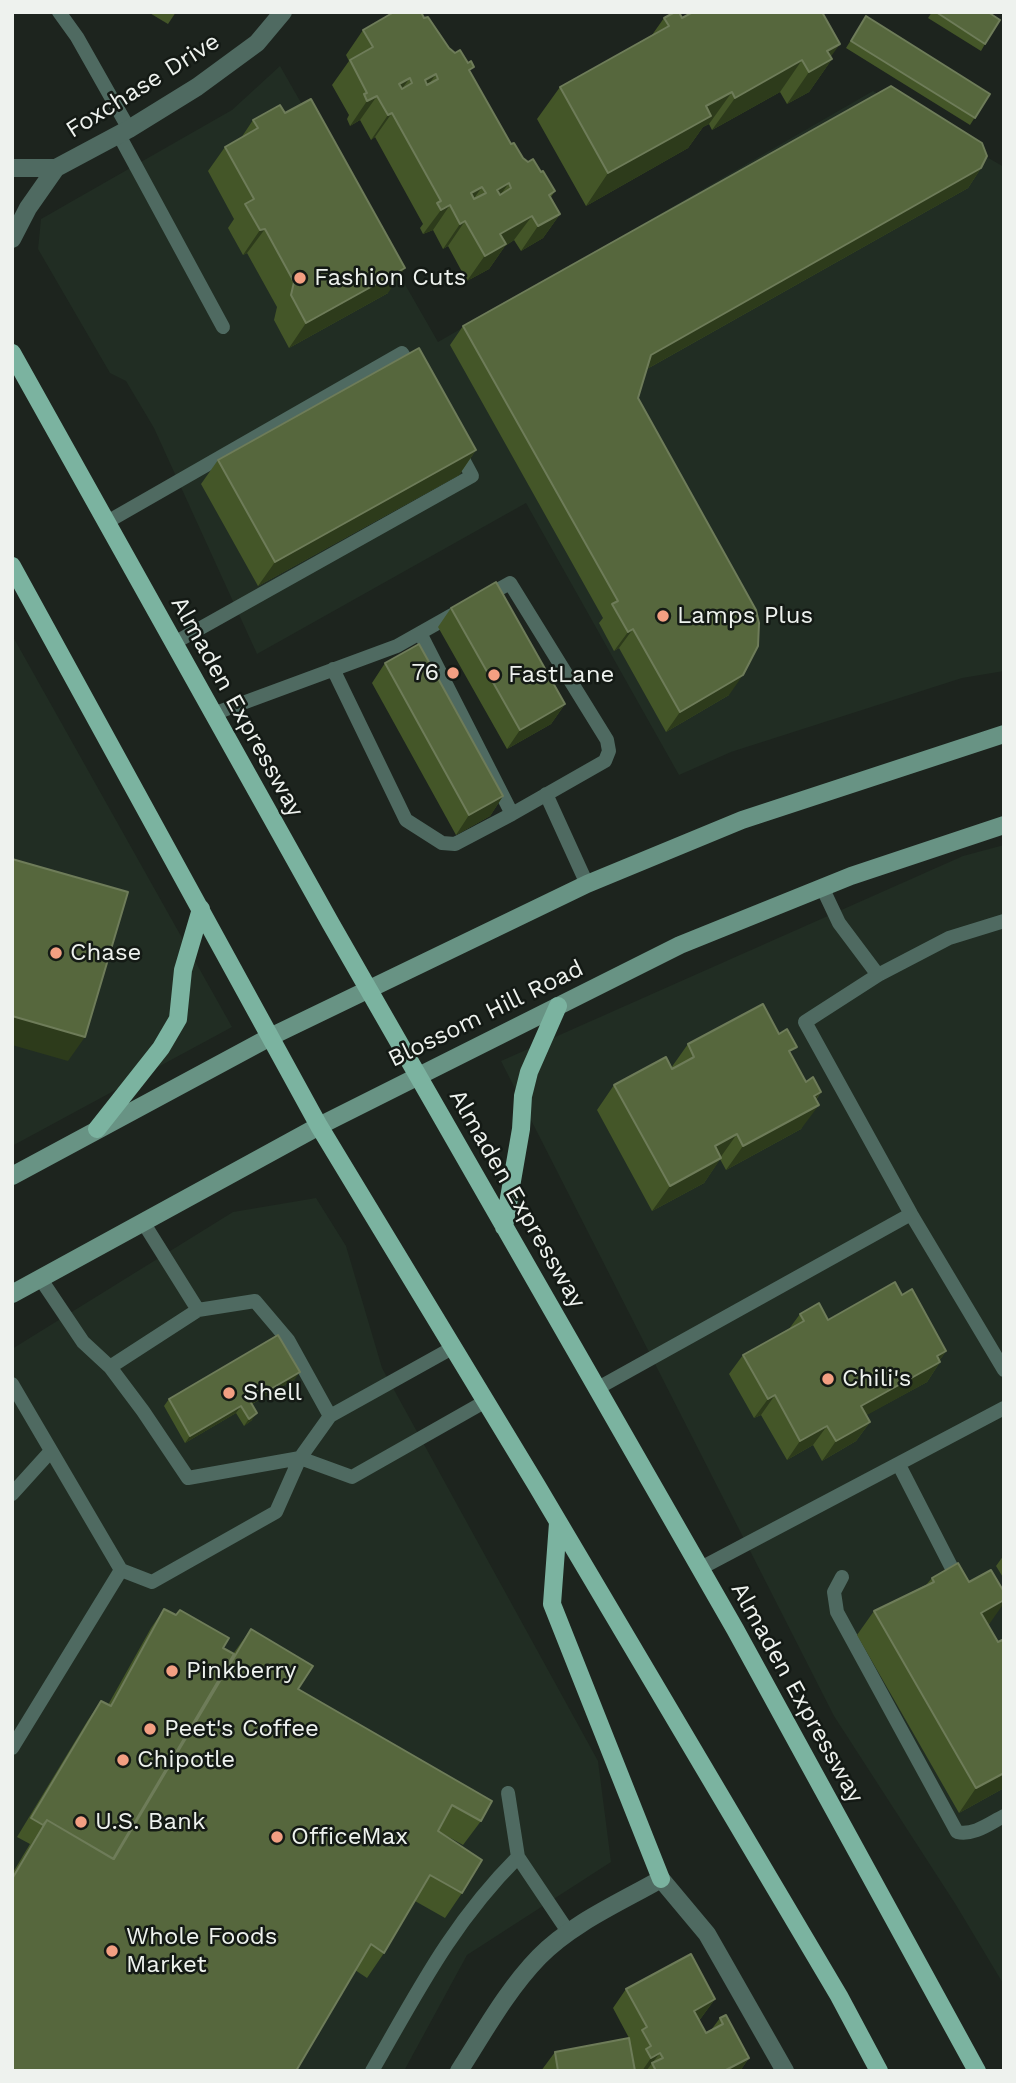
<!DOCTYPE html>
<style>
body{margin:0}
#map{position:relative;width:1016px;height:2083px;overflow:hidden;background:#1d241e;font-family:"Work Sans",sans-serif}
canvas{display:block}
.frame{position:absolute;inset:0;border:14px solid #eef2ee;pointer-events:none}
</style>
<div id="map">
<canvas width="1016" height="2083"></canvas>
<div class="frame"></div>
</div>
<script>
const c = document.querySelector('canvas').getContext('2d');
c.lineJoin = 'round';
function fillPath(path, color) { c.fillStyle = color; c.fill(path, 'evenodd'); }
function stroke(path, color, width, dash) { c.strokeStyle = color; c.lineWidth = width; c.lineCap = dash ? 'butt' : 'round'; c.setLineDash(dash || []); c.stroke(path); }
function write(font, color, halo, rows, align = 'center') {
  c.font = font + ' "Work Sans",sans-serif'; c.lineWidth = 5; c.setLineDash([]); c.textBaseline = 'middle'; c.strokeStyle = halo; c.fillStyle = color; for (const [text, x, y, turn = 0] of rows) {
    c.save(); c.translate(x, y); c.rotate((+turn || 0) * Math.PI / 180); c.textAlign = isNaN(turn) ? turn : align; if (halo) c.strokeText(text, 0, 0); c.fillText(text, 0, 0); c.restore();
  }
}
const built = new Path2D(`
 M280 66 438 342 873 91 1004 167V671L962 678 731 752 679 775 526 503 257 654 154 428 126 381 110 373 38 249 41 219 232 110Z
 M12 635 232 1027 12 1146Z
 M1004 845V1985L956 1905 834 1716 501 1061 963 856Z
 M316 1198 346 1246 382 1368 598 1761 611 1862 467 1955 404 2071H12V1349L233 1212Z`);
const lane = new Path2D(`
 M59 12 77 37 129 129
 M119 135 223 327
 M107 522 402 353 412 370
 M483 598 510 583 607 740 609 751 605 761 512 814
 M174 643 472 476 457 448
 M333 669 406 820 442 843 455 844 512 814 420 633
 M213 714 397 646 459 611
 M546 794 587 884
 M822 887 839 923 878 975
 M1004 921 949 938 878 975 805 1022 911 1214 1004 1370
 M143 1222 198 1310
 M40 1278 83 1342 110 1367 198 1310 255 1301 288 1340 330 1416
 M110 1367 143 1411 188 1478 300 1458 352 1477 486 1401
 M12 1384 121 1570 12 1748
 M598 1388 911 1214
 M899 1465 959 1582
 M12 1494 50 1452
 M699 1569 1004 1408
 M121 1570 152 1582 276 1512 300 1458 330 1416 454 1347
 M842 1577 834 1592 837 1612 957 1832C974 1836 990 1823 1004 1816
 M508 1793 518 1857 569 1933
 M372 2071C418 1991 452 1923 518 1857`);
const street = new Path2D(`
 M12 168H56L129 129 197 87 257 43 283 12
 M12 239 28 208 56 168
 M459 2071C484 2032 507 1990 539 1957 572 1923 621 1902 661 1879L707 1934 785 2071`);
const secondary = new Path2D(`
 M12 1176 272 1036 587 884 742 820 1004 734
 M12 1294 319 1126 680 945 851 876 1004 825`);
const primary = new Path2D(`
 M12 353 331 924 735 1629 977 2071
 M12 566 319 1126 537 1486 839 1996 879 2071
 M97 1129 161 1048 178 1019 183 970 201 909
 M504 1227 521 1129 523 1096 529 1072 558 1006
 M558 1523 552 1604 661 1879`);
const wall = new Path2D(`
 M148 12H176L168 24Z
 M932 12H988L985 44 981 51 928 18Z
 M866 16 990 94 970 125 846 48Z
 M424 18 470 72 511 144 523 158 541 172 555 191 551 197 560 214 543 238 521 251 514 240 505 246 489 269 467 281 448 246 443 249 433 230 423 234 420 228 423 224 375 137 371 140 360 120 350 126 347 119 349 115 332 85 349 61 346 55 363 30Z
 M664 18H682L831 57 832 59 809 92 787 104 780 92 712 130 709 124 703 127 688 148 586 206 537 119 560 87 652 35Z
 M253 120 388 293 289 348 274 320 277 307 247 253 243 255 228 228 234 219 208 171 225 147 241 138Z
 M981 168 968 188 647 369 638 398 729 695 666 732 619 648 614 651 599 623 603 618 450 345 463 326Z
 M476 450 459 475 258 586 201 484 218 460Z
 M451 608 565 704 551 724 507 749 438 627Z
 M385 663 503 796 490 816 456 835 372 683Z
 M688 1044 791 1055 806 1082 821 1092 816 1100 801 1129 726 1170 720 1159 704 1183 652 1211 597 1110 614 1085 671 1068Z
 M902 1295 946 1351 939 1361 940 1362 927 1382 866 1415 870 1422 856 1441 822 1461 813 1445 787 1460 761 1415 754 1418 729 1374 743 1355 789 1329 800 1314 828 1320Z
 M295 1379 252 1404V1420L244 1426 236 1413 185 1443 164 1406 169 1399Z
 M1004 1555V1579L996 1566Z
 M932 1578 990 1623 988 1624 998 1642 1004 1788 959 1813 857 1635 874 1611 926 1585Z
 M164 1609 233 1654 251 1629 298 1689 481 1821 463 1845 438 1831 462 1893 445 1918 415 1901 384 1953 367 1978 355 1970 12 2071V1874L30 1844 17 1837 88 1720 101 1701 108 1705 151 1628Z
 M626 1989 715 1999 701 2018 699 2020 706 2033 711 2030 720 2018 749 2058 740 2071H541L555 2052 629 2038 613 2008Z`);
const shadedWall = new Path2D(`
 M840 44 827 62 832 59 809 92 787 104 809 72 827 51Z
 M802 60 780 92 712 130 735 98Z
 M436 74 419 99 425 80Z
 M410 78 392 102 399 84Z
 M732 92 709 124 703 127 688 148 586 206 608 173 706 106Z
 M377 96 360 120 350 126 367 101Z
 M392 113 375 137 371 140 388 115Z
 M981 168 968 188 638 374 651 355Z
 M509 183 491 208 497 190Z
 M482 187 465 211 471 193Z
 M450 205 433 230 423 234 441 210Z
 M560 214 543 238 521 251 538 226Z
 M532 216 514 240 505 246 489 269 467 281 500 234Z
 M465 221 448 246 443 249 460 224Z
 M265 229 247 253 243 255 260 230Z
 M405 268 388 293 289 348 306 323Z
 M476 450 459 475 258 586 275 562Z
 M633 629 619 648 614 651 628 632Z
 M743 675 729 695 666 732 680 712Z
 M565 704 551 724 507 749 520 730Z
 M503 796 490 816 456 835 469 815Z
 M12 1016 85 1037 68 1061 12 1045Z
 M821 1092 808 1110 819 1105 801 1129 726 1170 743 1146 814 1096Z
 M737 1134 720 1158 715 1146Z
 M721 1158 704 1183 652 1211 670 1186Z
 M946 1351 937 1364 940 1362 927 1382 847 1426 861 1406 937 1356Z
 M300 1372 295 1379 245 1408 250 1401Z
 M775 1395 761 1415 754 1418 768 1399Z
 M241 1406 236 1413 185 1443 190 1436Z
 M257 1413 252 1420 244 1426 249 1419Z
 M870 1422 856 1441 822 1461 836 1441Z
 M827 1426 813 1445 787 1460 800 1441Z
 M1004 1600V1603L990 1623 964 1637 981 1613Z
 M1004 1773V1788L959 1813 976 1788Z
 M715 1999 701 2018 680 2030 694 2011Z
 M660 2053 646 2071H642L651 2058Z
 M749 2058 740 2071H724Z`);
const building = new Path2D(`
 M394 12H421L424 18 428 17 449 48 455 53 460 50 468 63 471 61 474 67 469 70 511 144 514 143 523 158 528 162 533 159 541 172 543 171 555 191 549 195 560 214 538 226 532 216 500 234 506 244 485 256 465 221 460 224 450 205 441 210 437 203 441 201 392 113 388 115 377 96 367 101 364 94 367 93 350 60 373 47 363 30ZM436 74 438 79 427 85 425 80ZM410 78 412 83 402 89 399 84ZM509 183 511 188 500 195 497 190ZM482 187 486 193 474 199 471 193Z
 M675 12H679L682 18 693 12H822L840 44 827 51 832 59 809 72 802 60 735 98 732 92 706 106 711 116 608 173 560 87 669 26 664 18Z
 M936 12H988L1000 20 985 44Z
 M866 16 990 94 975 118 851 41Z
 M891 86 982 143 987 156 981 168 651 355 638 398 756 610 759 623 758 646 743 675 680 712 633 629 628 632 612 604 618 601 463 326Z
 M311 99 405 268 306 323 291 295 294 282 265 229 260 230 245 204 254 199 225 147 258 128 253 120 280 105 285 113Z
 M419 348 476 450 275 562 218 460Z
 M496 582 565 704 520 730 451 608Z
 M419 644 503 796 469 815 385 663Z
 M12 859 128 892 85 1037 12 1016Z
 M763 1004 779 1034 787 1029 797 1047 789 1051 806 1082 813 1077 821 1092 814 1096 819 1105 743 1146 737 1134 715 1146 721 1158 670 1186 614 1085 666 1057 672 1069 694 1057 688 1044Z
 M895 1282 902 1295 912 1289 946 1351 937 1356 940 1362 861 1406 870 1422 836 1441 827 1426 800 1441 775 1395 768 1399 743 1355 804 1321 800 1314 819 1303 828 1320Z
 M278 1335 300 1372 250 1401 257 1413 249 1419 241 1406 190 1436 169 1399Z
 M958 1563 969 1582 991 1570 1004 1592V1600L981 1613 998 1642 1002 1640 1004 1644V1773L976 1788 874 1611 934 1582 932 1578Z
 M164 1609 176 1615 180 1610 229 1638 223 1648 234 1654 113 1859 47 1820 43 1825 31 1818 101 1701 111 1706Z
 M251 1629 313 1666 298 1689 492 1801 481 1821 452 1805 438 1831 482 1860 462 1893 430 1875 384 1953 371 1944 296 2071H12V1879L47 1820 114 1859Z
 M691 1954 715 1999 694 2011 706 2033 723 2024 720 2018 726 2015 749 2058 724 2071H656L652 2063 663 2058 660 2053 651 2058 646 2049 651 2046 642 2030 647 2027 626 1989Z
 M629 2038 635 2071H558L555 2052Z`);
const markers = [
 [300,278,7,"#f39f82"],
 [663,616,7,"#f39f82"],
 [453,673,7,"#f39f82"],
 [494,675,7,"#f39f82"],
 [56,953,7,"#f39f82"],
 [828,1379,7,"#f39f82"],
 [229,1393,7,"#f39f82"],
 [172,1671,7,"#f39f82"],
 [150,1729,7,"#f39f82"],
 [123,1760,7,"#f39f82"],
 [81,1822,7,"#f39f82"],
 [277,1837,7,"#f39f82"],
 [112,1951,7,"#f39f82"]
];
const streetNames = [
 ["Foxchase Drive",143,86,-32],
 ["Almaden Expressway",237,707,61],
 ["Blossom Hill Road",486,1014,-26],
 ["Almaden Expressway",517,1199,60],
 ["Almaden Expressway",797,1693,61]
];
const poiNames = [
 ["Fashion Cuts",314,278],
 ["Lamps Plus",677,616],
 ["76",439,673,"right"],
 ["FastLane",508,675],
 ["Chase",70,953],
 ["Chili's",842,1379],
 ["Shell",243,1393],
 ["Pinkberry",186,1671],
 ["Peet's Coffee",164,1729],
 ["Chipotle",137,1760],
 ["U.S. Bank",95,1822],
 ["OfficeMax",291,1837],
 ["Whole Foods",126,1937],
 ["Market",126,1965]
];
fillPath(built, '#212d23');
stroke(lane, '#4f6a61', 14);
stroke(street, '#4f6a61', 18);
stroke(secondary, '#689384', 18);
stroke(primary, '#7bb3a0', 18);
fillPath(wall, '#445628');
fillPath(shadedWall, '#2d3b1b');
fillPath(building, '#56673d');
stroke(building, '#6e7c59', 2);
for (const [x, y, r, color] of markers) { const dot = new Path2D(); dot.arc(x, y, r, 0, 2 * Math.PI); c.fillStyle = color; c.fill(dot); stroke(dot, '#141a15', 2.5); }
write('24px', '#eef2ee', '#141a15', streetNames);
write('24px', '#eef2ee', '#141a15', poiNames, 'left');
</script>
